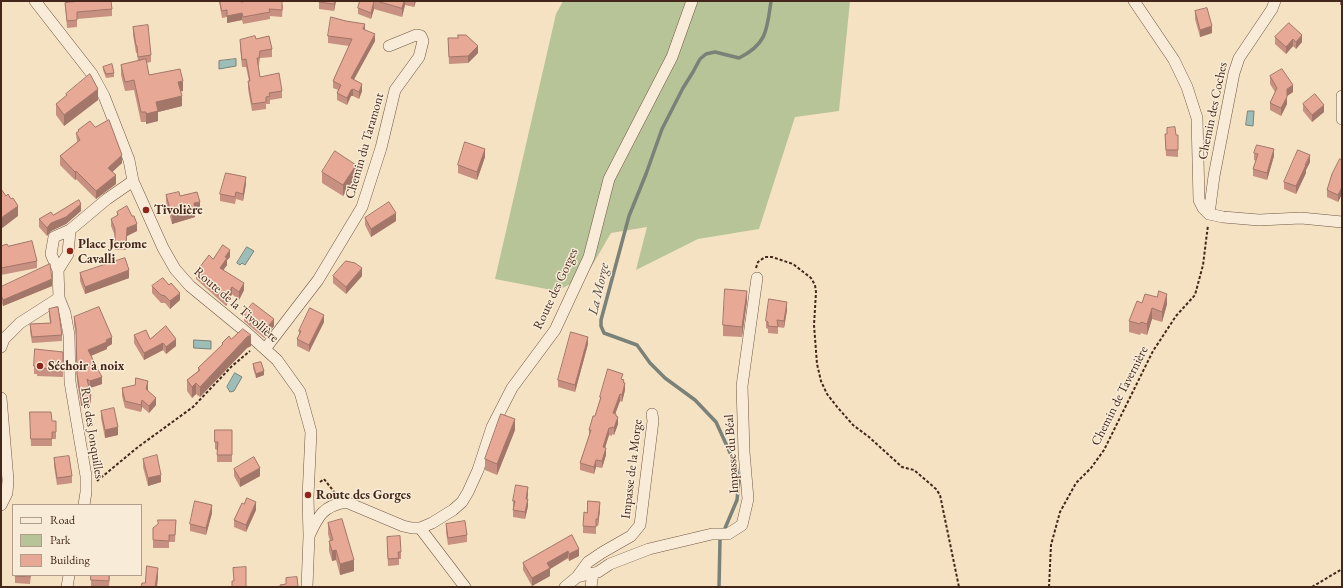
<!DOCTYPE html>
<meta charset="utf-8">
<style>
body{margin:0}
#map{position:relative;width:1343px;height:588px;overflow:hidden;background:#f5e2c3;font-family:"EB Garamond",serif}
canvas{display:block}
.frame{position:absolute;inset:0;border:2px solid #44271a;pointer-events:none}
.legend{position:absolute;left:12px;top:504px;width:130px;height:72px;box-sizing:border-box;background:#f8ecd8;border:1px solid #b09d8c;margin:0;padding:5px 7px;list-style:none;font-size:12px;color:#44271a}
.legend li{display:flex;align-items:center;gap:8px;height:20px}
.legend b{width:20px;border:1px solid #b09d8c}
</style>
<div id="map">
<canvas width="1343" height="588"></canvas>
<div class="frame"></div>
<ul class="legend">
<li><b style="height:5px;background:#f8ecd8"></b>Road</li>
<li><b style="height:11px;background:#b7c498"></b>Park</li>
<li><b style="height:11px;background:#e8a896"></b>Building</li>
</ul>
</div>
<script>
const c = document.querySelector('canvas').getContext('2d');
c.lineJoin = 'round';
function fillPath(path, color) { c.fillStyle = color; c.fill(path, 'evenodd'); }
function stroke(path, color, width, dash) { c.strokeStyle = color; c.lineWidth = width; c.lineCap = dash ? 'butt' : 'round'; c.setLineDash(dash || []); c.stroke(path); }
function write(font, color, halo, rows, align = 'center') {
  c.font = font + ' "EB Garamond",serif'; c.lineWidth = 3; c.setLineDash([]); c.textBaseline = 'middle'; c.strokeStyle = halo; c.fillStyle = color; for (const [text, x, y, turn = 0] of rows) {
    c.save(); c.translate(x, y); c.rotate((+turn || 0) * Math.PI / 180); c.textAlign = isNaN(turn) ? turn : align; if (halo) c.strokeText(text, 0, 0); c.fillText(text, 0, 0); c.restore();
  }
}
const green = new Path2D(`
 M563 1H850L839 111 795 117 759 229 698 239 636 270 647 227 611 233 586 276 557 291 495 279 556 14Z`);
const water = new Path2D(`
 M236 59V66L219 69V61Z
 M1248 111H1254L1253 126 1246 125Z
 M247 247 254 251 245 265 242 263 240 265 237 263Z
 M194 340 211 341V349L194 348Z
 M235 373 242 377 234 391 230 392 227 387Z`);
const stream = new Path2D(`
 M719 587 720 540 737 500 739 480 736 467 732 457 716 422 695 400 665 378 650 363 637 345 604 333 601 326V320L629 216 646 174 662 129 683 88 693 72 700 59 706 54 715 52 739 58C767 44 767 30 771 1`);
const path = new Path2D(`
 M756 268 758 262 765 257H772L793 264 811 278 815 285 816 292 814 325 817 364 821 381 827 394 838 408 853 425 869 437 902 467 914 470 936 489 940 495 959 587
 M97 481 138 447 193 407 232 366 250 351
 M320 482 324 479 335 493
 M1049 587 1051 545 1060 512 1076 483 1091 468 1104 450 1153 351 1176 316 1195 295 1203 265 1208 225
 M1312 587 1342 569`);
const minor = new Path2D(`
 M35 1 92 74 104 96 129 160 133 181 163 248 175 269 190 286 246 332 277 360 300 392 311 432 308 497 309 536 307 587
 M1134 1 1174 60 1187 87 1197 118 1199 200 1203 208 1209 214 1223 217 1259 220 1301 218 1342 222
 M1342 96V119
 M1209 214 1214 176 1234 73 1239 58 1272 9 1275 1
 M58 270 68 254 70 230
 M1 347 4 339 20 323 59 298
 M265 349 318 280 362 207 381 148 395 90 419 57 423 41 421 36 416 35 389 46
 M1 398 8 480 7 493 1 505
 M84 505 86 492V476L70 382 69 335 65 313 59 298 58 270 51 254 54 237 70 230 107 199 133 181
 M420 528 465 587
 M309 536C318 516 323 506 346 502L403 526 412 528H420L432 523 453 510 462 502 468 492 478 470 492 427 512 388 555 330 589 257 609 179 672 57 692 1
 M577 577 598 572 610 564 649 549 712 534H728L742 525 748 499 744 452 742 386 757 278
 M67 587 69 575
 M565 587 577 577 588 562 603 552 631 536 640 525 653 421 652 414
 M591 587 593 573`);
const wall = new Path2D(`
 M219 1H241V2L283 5 282 17 270 16V19L243 24 242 20 227 23V17L222 18Z
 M319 1H336L334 11 319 9Z
 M360 1H416L414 7 405 5 402 17 374 9 371 19 358 14V8Z
 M65 3 112 9V16L77 19V27L67 28Z
 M1195 11 1212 33 1200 37 1195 19Z
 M1289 23 1302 42 1296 49 1293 46 1286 54 1275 44V37Z
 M133 27 151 55V62L146 63 149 75 183 91H180L182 106 158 112V121L146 124V122H141L134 90 125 91 121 75V65L138 61 137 53H136L133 35Z
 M365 30 375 41 354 79 362 91 359 99 353 96H351L347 105 337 100V93L338 90 333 88V81L349 46 328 43V36Z
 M448 38 478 53 468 63 449 64Z
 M256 39 272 49V57L260 58 259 65H258L260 77 282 91V98L270 100V104H266V109L252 111 248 89V81H249L246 67H242L240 47V40Z
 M103 67 114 73V77L106 78 103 70Z
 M1270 76 1293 92 1287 96V104L1281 116 1270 110V103L1275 92 1270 84Z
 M66 94 98 100 64 126 56 115V104L66 96Z
 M1303 104 1324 112 1312 122 1303 111Z
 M1167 128 1176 135H1178V157L1166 156 1165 134H1167Z
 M78 130 122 163 112 172 116 184 96 199 76 179 75 180 60 165V156L77 142 76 133 78 132Z
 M1254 153 1274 156 1267 180 1253 176V169L1256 161 1254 160Z
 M485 157 477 180 458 173V165Z
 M1342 160V194L1338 202 1327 197V190Z
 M1310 162 1306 170V173L1296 194 1284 189V182Z
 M322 172 356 176 343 196 322 183Z
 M246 184 243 201 236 199 235 204 220 201V194Z
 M166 195 180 196 200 209 195 210V217L172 224 166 202Z
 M81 211 66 224 51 231 47 236 39 227V219L53 215Z
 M117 212 137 231 127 236 126 250H115V236L111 226V219L117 216Z
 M365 218 396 221 371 237 365 225Z
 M1 246 37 261V268L1 275Z
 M230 257 227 260V265L223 270 244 290 239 300 232 294 226 306 196 279V272L213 259Z
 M80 273 129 278 85 294 80 281Z
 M333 276H362L346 294 333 283Z
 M52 286 3 306 1 301V287Z
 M152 286 180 300 170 309 165 303H161L152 293Z
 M747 301 742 337 723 336V325Z
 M1142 303 1167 304 1162 322 1152 319 1147 335 1141 333 1140 335 1129 332V321Z
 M49 309 62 335V341L32 343 30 331V324L50 323 49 315Z
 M787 310 784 328 778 327V334L768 333V329L766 328V321Z
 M244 314 274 326 264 338 244 321Z
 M74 317 112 344 107 347V349L91 356 102 384 90 388 89 387 91 403 81 406 77 381 76 335 74 324Z
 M324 322 309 352 297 346V339L299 335V331Z
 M134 335 150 339 176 346 166 354 163 350 144 360 134 343Z
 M222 343 251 346 247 348 200 397 196 394 192 398 187 391V380L198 371V368L222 345Z
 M588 344 575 392 558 387V380Z
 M63 352V377L37 376V374H34V366Z
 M253 364 264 375 256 378 253 368Z
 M623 379 624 383 625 390 622 402 620 401 615 414 618 424 614 435 612 434V436L609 435 605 448 606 455 602 468 596 467 594 474 580 470V463L589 436V430L595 416 600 400V397Z
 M122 388 148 389V390L156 405 149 413 142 407 141 412 125 408 122 396Z
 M101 411 118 435 105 438 101 418Z
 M30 412 52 421H56V439H52V446H31Z
 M215 430H232V462H217V450L215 449Z
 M515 430 497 475 485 470V459Z
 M54 458 72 476V483L57 485 54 466Z
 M143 459 161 482 148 486 143 467Z
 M234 469 260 476 240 487 234 476Z
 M528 495 527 499 528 506 525 519 513 517V501Z
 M256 510 246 532 234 527V520Z
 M600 510 598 526H596V534L583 533V526Z
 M212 513 206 535 190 531V524Z
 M176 520 175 542H169V548H153V528Z
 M328 523 354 571 340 575 336 560 332 561 329 551V541H330L328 534Z
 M446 524 467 535V542L448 545 446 532Z
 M572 535 579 556 569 561 568 558 550 569V576L532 586 523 570V563Z
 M387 537 401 552V559H399V565L388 566Z
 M15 575H31L30 584 15 583Z
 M91 575H110L109 587H91Z`);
const shadedWall = new Path2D(`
 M335 1H336L334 11V4Z
 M404 1H405V5L402 17V8Z
 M414 1H416L414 7Z
 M1340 1H1342V5H1340Z
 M374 3V9L371 19V13Z
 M242 13V20L227 23V16Z
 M365 24V31L363 29Z
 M1212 26V33L1200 37V30Z
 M375 34V41L351 85V78Z
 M1302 35V42L1296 49V42Z
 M1293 39V46L1286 54V47Z
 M478 46V53L468 63V56Z
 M183 81V91L178 92V82Z
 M362 84V91L359 99V92Z
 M1293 85V92L1287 96V89Z
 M98 89V100L64 126V115Z
 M353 89V96H351L347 105V98L351 90Z
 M182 96V106L158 112V121L146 124V114L156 102Z
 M1287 97V104L1281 116V108Z
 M1324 105V112L1312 122V115Z
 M485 149V157L477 180V172Z
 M1274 149V156L1267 180V173Z
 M122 155V163L108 176V168Z
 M1310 155V162L1306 170V173L1296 194V186Z
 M356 165V176L343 196V185Z
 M76 171V179L75 180V172Z
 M116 175V184L96 199V191Z
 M246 177V184L243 201V194Z
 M1342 187V194L1338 202V195Z
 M200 202V209L195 210V217L172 224V216L194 203Z
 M81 204V211L66 224 51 231 47 236V228L51 223Z
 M18 206V216L1 229V218Z
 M396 213V221L371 237V229Z
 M137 224V231L127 236 126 250 127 228Z
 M230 250V257L227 260V265L220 275V268L225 257Z
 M362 268V276L346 294V287Z
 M129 270V278L85 294V287Z
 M52 279V286L3 306V300Z
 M244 283V290L239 300V292Z
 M232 287V294L226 306V299Z
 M747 291V301L742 337V327Z
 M180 293V300L170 309V301Z
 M1167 294V304L1162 322V312Z
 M787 302V310L784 328V321Z
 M1152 308V319L1147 335V324Z
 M324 315V322L309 352V345Z
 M274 319V326L264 338V331Z
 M251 335V346L247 348 200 397V387L247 337Z
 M112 337V344L107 347V349L88 357V350Z
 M588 337V344L575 392V385Z
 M176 339V346L166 354V347Z
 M163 343V350L144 360V353Z
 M264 371V375L256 378V374Z
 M102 377V384L90 388V381Z
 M624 380V387L625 383V390L622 402V395Z
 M148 381V389L146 396V389Z
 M196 383V394L192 398V387Z
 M620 394V401L613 420V413Z
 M91 396V403L81 406V399Z
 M156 398V405L149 413V406Z
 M142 400V407L141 412V405Z
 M616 414V421L618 417V424L614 435V428Z
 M515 419V430L497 475V464Z
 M118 427V435L105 438V430Z
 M609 428V435L603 454V447Z
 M606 448V455L602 468V461Z
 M596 460V467L594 474V467Z
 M260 468V476L240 487V479Z
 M161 475V482L148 486V478Z
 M528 487V495L526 506V499Z
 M528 499V506L525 519V512Z
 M256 502V510L246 532V525Z
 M600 502V510L598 526V519Z
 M212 505V513L206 535V528Z
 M579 549V556L569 561V554Z
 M336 550V560L332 561V551Z
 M568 551V558L550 569V576L532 586V578L547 563Z
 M354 560V571L340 575V564Z
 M158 568V578L157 587H155Z`);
const building = new Path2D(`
 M81 1H111L112 9 77 12V20L67 21 65 3Z
 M220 1H241V2L248 1H282V10L269 9 270 12 243 17 242 13 227 16V10L222 11Z
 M319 1H335L334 4 319 2Z
 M360 1H374L371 13 358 8Z
 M377 1H404L402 8Z
 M1207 8 1212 26 1200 30 1195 11Z
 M331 17 346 21 365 24 363 29 375 34 351 78 362 84 359 92 353 89 351 90 347 98 337 93 341 85 333 81 352 39 328 36Z
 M1289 23 1302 35 1296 42 1293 39 1286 47 1275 37Z
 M148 25 151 55 138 57 137 46 136 45 133 27Z
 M458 35H466L478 46 468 56 449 57 448 38H458Z
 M255 36 256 39 269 36 272 49 260 51 259 58H257L260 77 279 73 282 91 269 93 270 96 266 97V102L252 104 248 81H250L246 59 242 60 240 40Z
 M146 59 149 75 180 69 183 81 178 82 182 96 156 102 158 111 146 114V112H141L134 80 125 82 121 65Z
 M112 64 114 73 106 74 103 67Z
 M1282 69 1293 85 1287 89V97L1281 108 1270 103 1277 88 1270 76Z
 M90 74 98 89 64 115 56 104 67 95 66 94Z
 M1315 94 1324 105 1312 115 1303 104Z
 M109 120 122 155 108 168 116 175 96 191 76 171 75 172 60 156 80 140 76 133 79 131 78 130 90 121 95 127Z
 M1175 127 1176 135H1178V150H1166L1165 134H1167V128Z
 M465 142 485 149 477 172 458 165Z
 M1257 145 1274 149 1267 173 1253 169 1258 154 1254 153Z
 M1298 150 1310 155 1305 165H1306L1296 186 1284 182Z
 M335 151 356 165 343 185 322 172Z
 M1340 159 1342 160V187L1338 195 1327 190 1332 174Z
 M226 173 246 177 243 194 236 192 235 197 220 194Z
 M1 189 6 196 8 194 11 199 13 198 18 206 1 218Z
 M179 192 180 196 197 192 200 202 194 203 195 210 172 216 166 195Z
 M79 200 81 204 66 217 51 223 47 228 39 219 51 212 53 215Z
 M389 202 396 213 371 229 365 218Z
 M127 206 132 216H134L137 224 127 228 126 243H115V229L111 219 118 215 117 212Z
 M32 241 37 261 1 268V246L7 244 8 246Z
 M223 245 230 250 225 257 227 258 220 268 244 283 239 292 232 287 226 299 196 272 209 255 213 259Z
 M125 258 129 270 85 287 80 273Z
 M346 261 355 263 362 268 346 287 333 276Z
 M50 264 52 279 3 300 1 295V287Z
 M163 278 169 285 171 283 180 293 170 301 165 296 161 295 152 286Z
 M725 289 747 291 742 327 723 325Z
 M1159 291 1167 294 1162 312 1152 308 1147 324 1141 322 1140 324 1129 321 1137 301 1142 303 1145 294 1157 297Z
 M769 299 787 302 784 321 777 320 778 327 768 326V322L766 321Z
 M253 303 274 319 264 331 244 314Z
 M58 307 62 335 32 337 30 324 51 323 49 309Z
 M99 307 112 337 106 340 107 342 88 350 102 377 90 381 87 379 91 396 81 399 77 374 76 328 74 317Z
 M310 308 324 315 309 345 297 339 301 331H299Z
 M166 326 176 339 166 347 163 343 144 353 134 335 146 330 150 339Z
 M243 329 251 335 247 337 200 387 196 383 192 387 187 380 200 370 198 368 223 344 222 343 229 336 231 339Z
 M571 332 588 337 575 385 558 380Z
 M35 349 63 352V369L37 368V366H34Z
 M261 362 264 371 256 374 253 364Z
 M608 369 623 374 621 379 624 380 623 382 625 383 622 395 620 394 613 413 616 414V416L618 417 614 428 612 427V428H609L603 447 606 448 602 461 596 460 594 467 580 463 591 430H589L593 416H595L601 397H600Z
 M136 378 148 381 146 389 156 398 149 406 142 400 141 405 125 401 122 388 135 385Z
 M114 408 118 427 105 430 101 411Z
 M30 412H51L52 421H56V432H52V439H31Z
 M501 414 515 419 497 464 485 459Z
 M215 430H232V455H217L218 442H215Z
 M157 455 161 475 148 478 143 459Z
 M69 456 72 476 57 478 54 458Z
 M254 457 260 468 240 479 234 469Z
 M516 485 528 487 526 499H528L525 512 513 510 515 501H513Z
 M247 498 256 502 246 525 234 520 242 503 244 504Z
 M195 501 212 505 206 528 190 524Z
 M588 501 600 502 598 519H596V527L583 526 584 512 587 513Z
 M342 519 354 560 340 564 336 550 332 551 329 541 333 540 328 523Z
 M158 520H176L175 535H169V541L153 540V528L158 524Z
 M465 521 467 535 448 538 446 524Z
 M572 535 579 549 569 554 568 551 547 563 550 568 532 578 523 563Z
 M400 536 401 552H398L399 558 388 559 387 537Z
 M147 566 158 568 155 587H141L142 583H145Z
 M246 567V587H232V581H234L233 568Z
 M15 575H31L30 577 15 576Z
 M91 575H109V581L91 580Z
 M297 577 298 587H280V585L286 584V578Z`);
const markers = [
 [146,210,4,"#8f2418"],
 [70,251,4,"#8f2418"],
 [40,366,4,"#8f2418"],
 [308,495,4,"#8f2418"]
];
const streetNames = [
 ["Chemin des Coches",1213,111,-78],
 ["Chemin du Taramont",365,146,-74],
 ["Route des Gorges",556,289,-65],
 ["Route de la Tivollière",236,305,41],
 ["Chemin de Tavernière",1120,396,-63],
 ["Rue des Jonquilles",92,433,81],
 ["Impasse du Béal",732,454,-94],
 ["Impasse de la Morge",632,469,-83]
];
const poiNames = [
 ["Tivolière",154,210],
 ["Place Jerome",78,244],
 ["Cavalli",78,259],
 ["Séchoir à noix",48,366],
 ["Route des Gorges",316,495]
];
const waterNames = [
 ["La Morge",599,289,-77]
];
fillPath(green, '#b7c498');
fillPath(water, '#9dbdb8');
stroke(water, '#798179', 1);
stroke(stream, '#798179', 3.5);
stroke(minor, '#705644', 12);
stroke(path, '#44271a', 2, [3, 2]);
stroke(minor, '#f8ecd8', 11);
fillPath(wall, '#c89081');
fillPath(shadedWall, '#a27669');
fillPath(building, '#e8a896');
stroke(building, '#a27669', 1);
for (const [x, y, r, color] of markers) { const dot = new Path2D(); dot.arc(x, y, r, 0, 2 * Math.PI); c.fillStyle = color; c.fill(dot); stroke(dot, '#f8ecd8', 1.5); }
write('13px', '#44271a', '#f8ecd8', streetNames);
write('bold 13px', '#44271a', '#f8ecd8', poiNames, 'left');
write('italic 14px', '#5a4c42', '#f8ecd8', waterNames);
</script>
